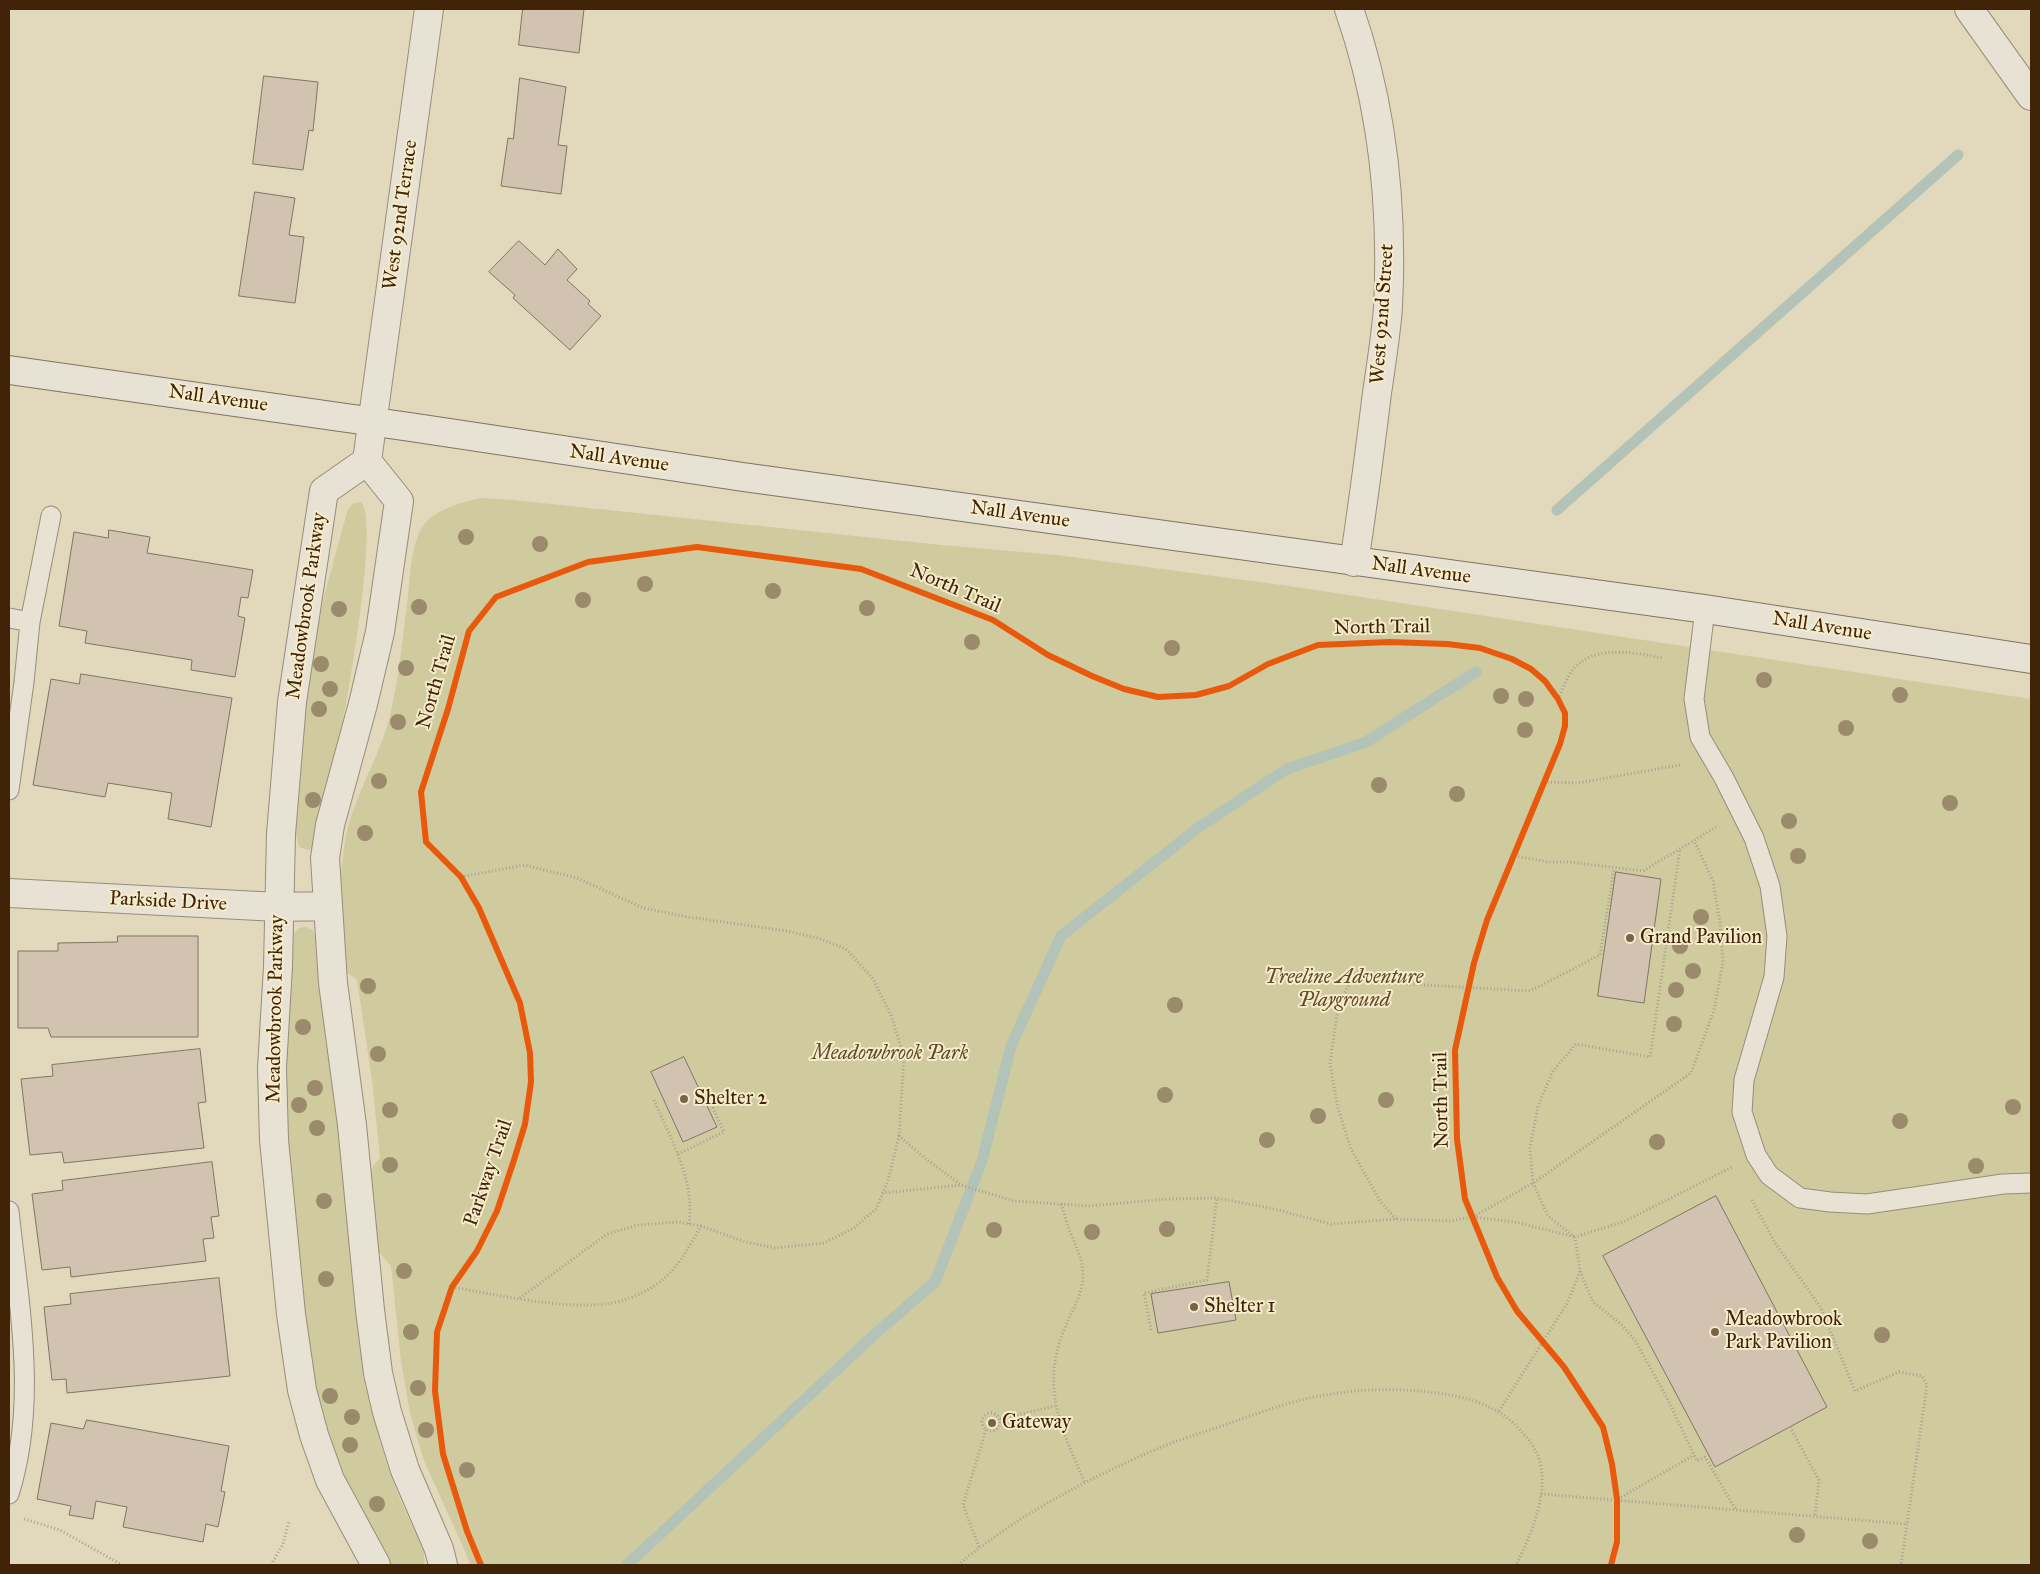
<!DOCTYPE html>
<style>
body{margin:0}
#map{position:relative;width:2040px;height:1574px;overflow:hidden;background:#e2d8bc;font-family:"IM FELL Great Primer",serif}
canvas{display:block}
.frame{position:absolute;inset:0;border:10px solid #412408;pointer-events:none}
</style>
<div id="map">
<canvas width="2040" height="1574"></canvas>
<div class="frame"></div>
</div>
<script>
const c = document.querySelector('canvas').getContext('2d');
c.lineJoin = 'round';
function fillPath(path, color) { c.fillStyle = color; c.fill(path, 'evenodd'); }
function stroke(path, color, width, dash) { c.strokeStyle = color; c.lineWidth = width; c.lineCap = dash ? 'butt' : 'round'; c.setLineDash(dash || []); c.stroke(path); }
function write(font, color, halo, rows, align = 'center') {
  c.font = font + ' "IM FELL Great Primer",serif'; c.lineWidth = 4; c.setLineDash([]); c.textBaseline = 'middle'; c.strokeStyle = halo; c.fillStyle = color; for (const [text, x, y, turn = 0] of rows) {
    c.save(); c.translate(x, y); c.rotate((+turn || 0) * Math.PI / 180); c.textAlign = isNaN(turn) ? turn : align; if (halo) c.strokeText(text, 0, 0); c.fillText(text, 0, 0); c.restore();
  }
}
const green = new Path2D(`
 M480 498 513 500 941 545 1057 555 1289 586 2031 699V1565H470L465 1551 424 1461 410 1413 401 1361 391 1266 378 1251 370 1177 373 1166 380 1158 372 1080 357 980 342 969C340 927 338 882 345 841 353 797 379 759 390 716 399 677 403 635 408 596 410 576 411 544 423 526 435 509 461 503 480 498Z
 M361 502C379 520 349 689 343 721 335 763 324 805 315 847L308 850 299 847 295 829 303 725 312 656 324 596 348 509 354 503Z
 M305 927 313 930 316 938 320 983 336 1081 365 1373C374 1423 387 1473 409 1519 416 1533 427 1549 424 1565H392L390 1563 362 1515 339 1469 323 1426 312 1373 286 1145 285 1039 287 991 293 935 299 928Z`);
const stream = new Path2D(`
 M1557 510 1958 155
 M627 1565 875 1334 935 1282 982 1161 1011 1046 1061 936 1199 827 1287 769 1366 742 1476 672`);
const building = new Path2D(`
 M523 9H584L579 53 519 45Z
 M264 76 318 82 313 131 309 130 303 170 253 164Z
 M520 78 566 87 558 145 567 146 561 194 501 186 508 138 513 139Z
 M255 192 295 198 289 235 304 237 295 303 239 296Z
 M519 241 545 265 558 249 577 269 567 280 590 301 588 304 601 316 570 350 513 298 515 295 489 272Z
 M109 530 150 537 147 553 253 570 248 598 241 597 238 616 245 618 235 677 191 670 192 660 85 643 87 631 59 626 74 532 108 538Z
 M81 674 232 698 211 827 168 819 172 793 108 783 105 797 33 785 51 679 79 684Z
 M1616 872 1661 879 1644 1003 1598 996Z
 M118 936H198V1037H51L48 1028H18V951H58V943L117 942Z
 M200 1049 206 1102 198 1103 204 1148 64 1163 62 1152 30 1155 21 1079 53 1076 52 1065Z
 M684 1057 717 1127 683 1142 651 1072Z
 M212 1162 219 1216 211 1217 214 1238 203 1239 206 1261 71 1277 70 1267 42 1270 32 1194 63 1190 62 1181Z
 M1716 1196 1827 1407 1715 1467 1603 1256Z
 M219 1278 230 1376 67 1393 66 1379 52 1380 44 1307 71 1304 70 1294Z
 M1229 1282 1236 1320 1158 1333 1151 1294Z
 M87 1420 229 1446 221 1491 225 1492 218 1527 206 1524 203 1542 123 1527 127 1507 96 1501 93 1519 69 1515 71 1506 37 1499 51 1423 83 1429Z`);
const path = new Path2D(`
 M1558 699C1563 689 1567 676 1574 668 1597 644 1635 653 1663 658
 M1544 782 1578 783 1680 765
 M1515 856 1549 862H1570L1643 871 1716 827
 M461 877 524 865 577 878 643 908 688 917 787 931 817 938 846 949 873 979 891 1015 904 1057 899 1136
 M654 1100C671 1140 695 1179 689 1224
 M678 1154 724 1132 707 1095
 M882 1193 961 1185
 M1752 1200 1775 1243 1821 1308 1855 1391 1899 1372 1922 1376 1927 1385 1907 1524
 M1061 1204C1064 1212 1066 1221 1069 1229 1075 1245 1083 1258 1083 1276 1082 1297 1071 1312 1064 1330 1040 1388 1062 1430 1085 1483
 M1473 1217 1533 1183 1691 1073 1714 1010 1723 962 1720 923 1713 881 1694 840
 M1396 1219 1380 1201 1351 1149 1338 1108 1330 1064 1338 1007 1355 972 1373 982 1530 991 1600 955 1614 869
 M1572 1235 1548 1216 1533 1183 1530 1148 1538 1106 1553 1071 1576 1044 1650 1057 1680 849
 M1580 1271 1593 1302 1622 1325 1636 1342 1667 1398 1697 1461 1705 1457 1736 1510
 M452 1287C498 1295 559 1309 605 1304 623 1302 646 1293 661 1281 679 1267 690 1245 701 1226L746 1242 775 1248 824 1243 854 1228 876 1209 888 1181 899 1136 926 1159 961 1185 1014 1201 1089 1206 1167 1199 1217 1198 1274 1209 1331 1224 1396 1219 1451 1221 1472 1217 1515 1222 1575 1237
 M520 1298 607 1234 638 1225 678 1222 701 1226
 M1151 1330 1144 1293 1207 1280 1217 1198
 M1499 1411 1568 1302 1580 1271 1575 1237 1623 1222 1732 1167
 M982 1422a9 9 0 1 1 18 0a9 9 0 1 1-18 0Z
 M1000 1419 1055 1406
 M1790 1427 1819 1480 1815 1516
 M1541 1494 1907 1524 1901 1565
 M1618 1499 1694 1455
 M24 1519 60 1530 122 1565
 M979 1547 963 1505 986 1430
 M271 1565 283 1544 289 1521
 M958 1565C1016 1516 1089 1478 1159 1448 1181 1439 1204 1432 1227 1424 1259 1413 1292 1400 1326 1395 1364 1388 1405 1388 1444 1394 1472 1398 1502 1408 1521 1431 1528 1438 1534 1447 1538 1456 1551 1490 1531 1535 1516 1565`);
const service = new Path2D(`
 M1705 609 1694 699 1700 737 1724 778 1754 838 1770 886 1777 936 1774 977 1744 1080 1742 1112 1756 1155 1769 1175 1800 1198 1830 1202 1867 1204 2003 1184 2031 1183
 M9 618 30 622
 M9 790 24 682 30 622 51 516
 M9 1211C19 1305 38 1403 9 1494`);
const minor = new Path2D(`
 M429 9 367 461 399 501 380 632 363 704 330 825 325 858 333 983 352 1125 370 1310 378 1373 387 1412 405 1470 439 1549 443 1565
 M1349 9C1382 103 1393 207 1388 307 1386 335 1381 365 1377 393 1370 449 1363 506 1354 562
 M1969 9 2031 96
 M367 461 324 491 292 702 281 834 278 966 272 1068 274 1140 291 1314 302 1390 314 1435 330 1480 376 1565
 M9 893 278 907 327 906`);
const secondary = new Path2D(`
 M9 370 410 427 743 477 1705 609 2031 659`);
const cycleway = new Path2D(`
 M481 1565 467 1531 443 1454 435 1391 437 1332 452 1287 477 1251 497 1211 514 1160 525 1124 531 1082 530 1053 520 1003 479 908 461 877 426 842 421 792 448 709 469 631 496 597 588 562 697 547 861 569 993 620 1048 655 1092 676 1124 689 1158 697 1196 695 1229 686 1268 664 1318 645 1389 642 1447 644 1480 648 1512 659 1531 669 1545 681 1558 699 1565 713V726L1560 744 1487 920 1474 963 1455 1050 1457 1139 1465 1199 1497 1277 1517 1311 1564 1367 1603 1427 1612 1464 1617 1499V1542L1611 1565`);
const trees = [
 [466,537],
 [540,544],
 [645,584],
 [773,591],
 [583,600],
 [419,607],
 [867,608],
 [339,609],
 [972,642],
 [1172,648],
 [321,664],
 [406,668],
 [1764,680],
 [330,689],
 [1900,695],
 [1501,696],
 [1526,699],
 [319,709],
 [398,722],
 [1846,728],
 [1525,730],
 [379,781],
 [1379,785],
 [1457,794],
 [313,800],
 [1950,803],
 [1789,821],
 [365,833],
 [1798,856],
 [1701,917],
 [1680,946],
 [1693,971],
 [368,986],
 [1676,990],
 [1175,1005],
 [1674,1024],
 [303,1027],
 [378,1054],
 [315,1088],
 [1165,1095],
 [1386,1100],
 [299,1105],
 [2013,1107],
 [390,1110],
 [1318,1116],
 [1900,1121],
 [317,1128],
 [1267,1140],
 [1657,1142],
 [390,1165],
 [1976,1166],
 [324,1201],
 [1167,1229],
 [994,1230],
 [1092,1232],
 [404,1271],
 [326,1279],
 [411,1332],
 [1882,1335],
 [418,1388],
 [330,1396],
 [352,1417],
 [426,1430],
 [350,1445],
 [467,1470],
 [377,1504],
 [1797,1535],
 [1870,1541]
];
const markers = [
 [1630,938,5,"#796347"],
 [684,1099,5,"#796347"],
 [1194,1307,5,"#796347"],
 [1715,1332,5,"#796347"],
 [992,1423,5,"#796347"]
];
const streetNames = [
 ["West 92nd Terrace",401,215,-82],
 ["West 92nd Street",1383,314,-86],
 ["Nall Avenue",218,399,8],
 ["Nall Avenue",619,459,8],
 ["Nall Avenue",1020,515,8],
 ["Nall Avenue",1421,571,8],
 ["North Trail",955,589,23],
 ["Meadowbrook Parkway",307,606,-82],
 ["Nall Avenue",1822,627,9],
 ["North Trail",1382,628,-1],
 ["North Trail",437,682,-74],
 ["Parkside Drive",168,902,3],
 ["Meadowbrook Parkway",276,1009,-89],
 ["North Trail",1442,1100,-91],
 ["Parkway Trail",489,1173,-71]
];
const poiNames = [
 ["Grand Pavilion",1640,938],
 ["Shelter 2",694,1099],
 ["Shelter 1",1204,1307],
 ["Meadowbrook",1725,1320],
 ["Park Pavilion",1725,1343],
 ["Gateway",1002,1423]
];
const parkNames = [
 ["Treeline Adventure",1344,978],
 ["Playground",1344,1001],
 ["Meadowbrook Park",890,1054]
];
fillPath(green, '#cfcb9e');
stroke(stream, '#b3c3b7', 11);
fillPath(building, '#d2c3b1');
stroke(building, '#7f7563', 1);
stroke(service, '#978d7a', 21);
stroke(minor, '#978d7a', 30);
stroke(secondary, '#7f7563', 30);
stroke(path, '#a8a193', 3, [1, 2.5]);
stroke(service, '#e7e2d4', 19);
stroke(minor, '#e7e2d4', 28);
stroke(secondary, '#e7e2d4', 28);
stroke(cycleway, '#e8590c', 6);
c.fillStyle = '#9b8a6b';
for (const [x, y] of trees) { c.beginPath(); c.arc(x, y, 8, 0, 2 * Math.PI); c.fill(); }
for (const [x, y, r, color] of markers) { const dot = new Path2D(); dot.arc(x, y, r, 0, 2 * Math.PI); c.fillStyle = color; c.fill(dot); stroke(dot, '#f6ebca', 2); }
write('20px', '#412408', '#f6ebca', streetNames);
write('20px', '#412408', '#f6ebca', poiNames, 'left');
write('italic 20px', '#614b28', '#f6ebca', parkNames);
</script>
